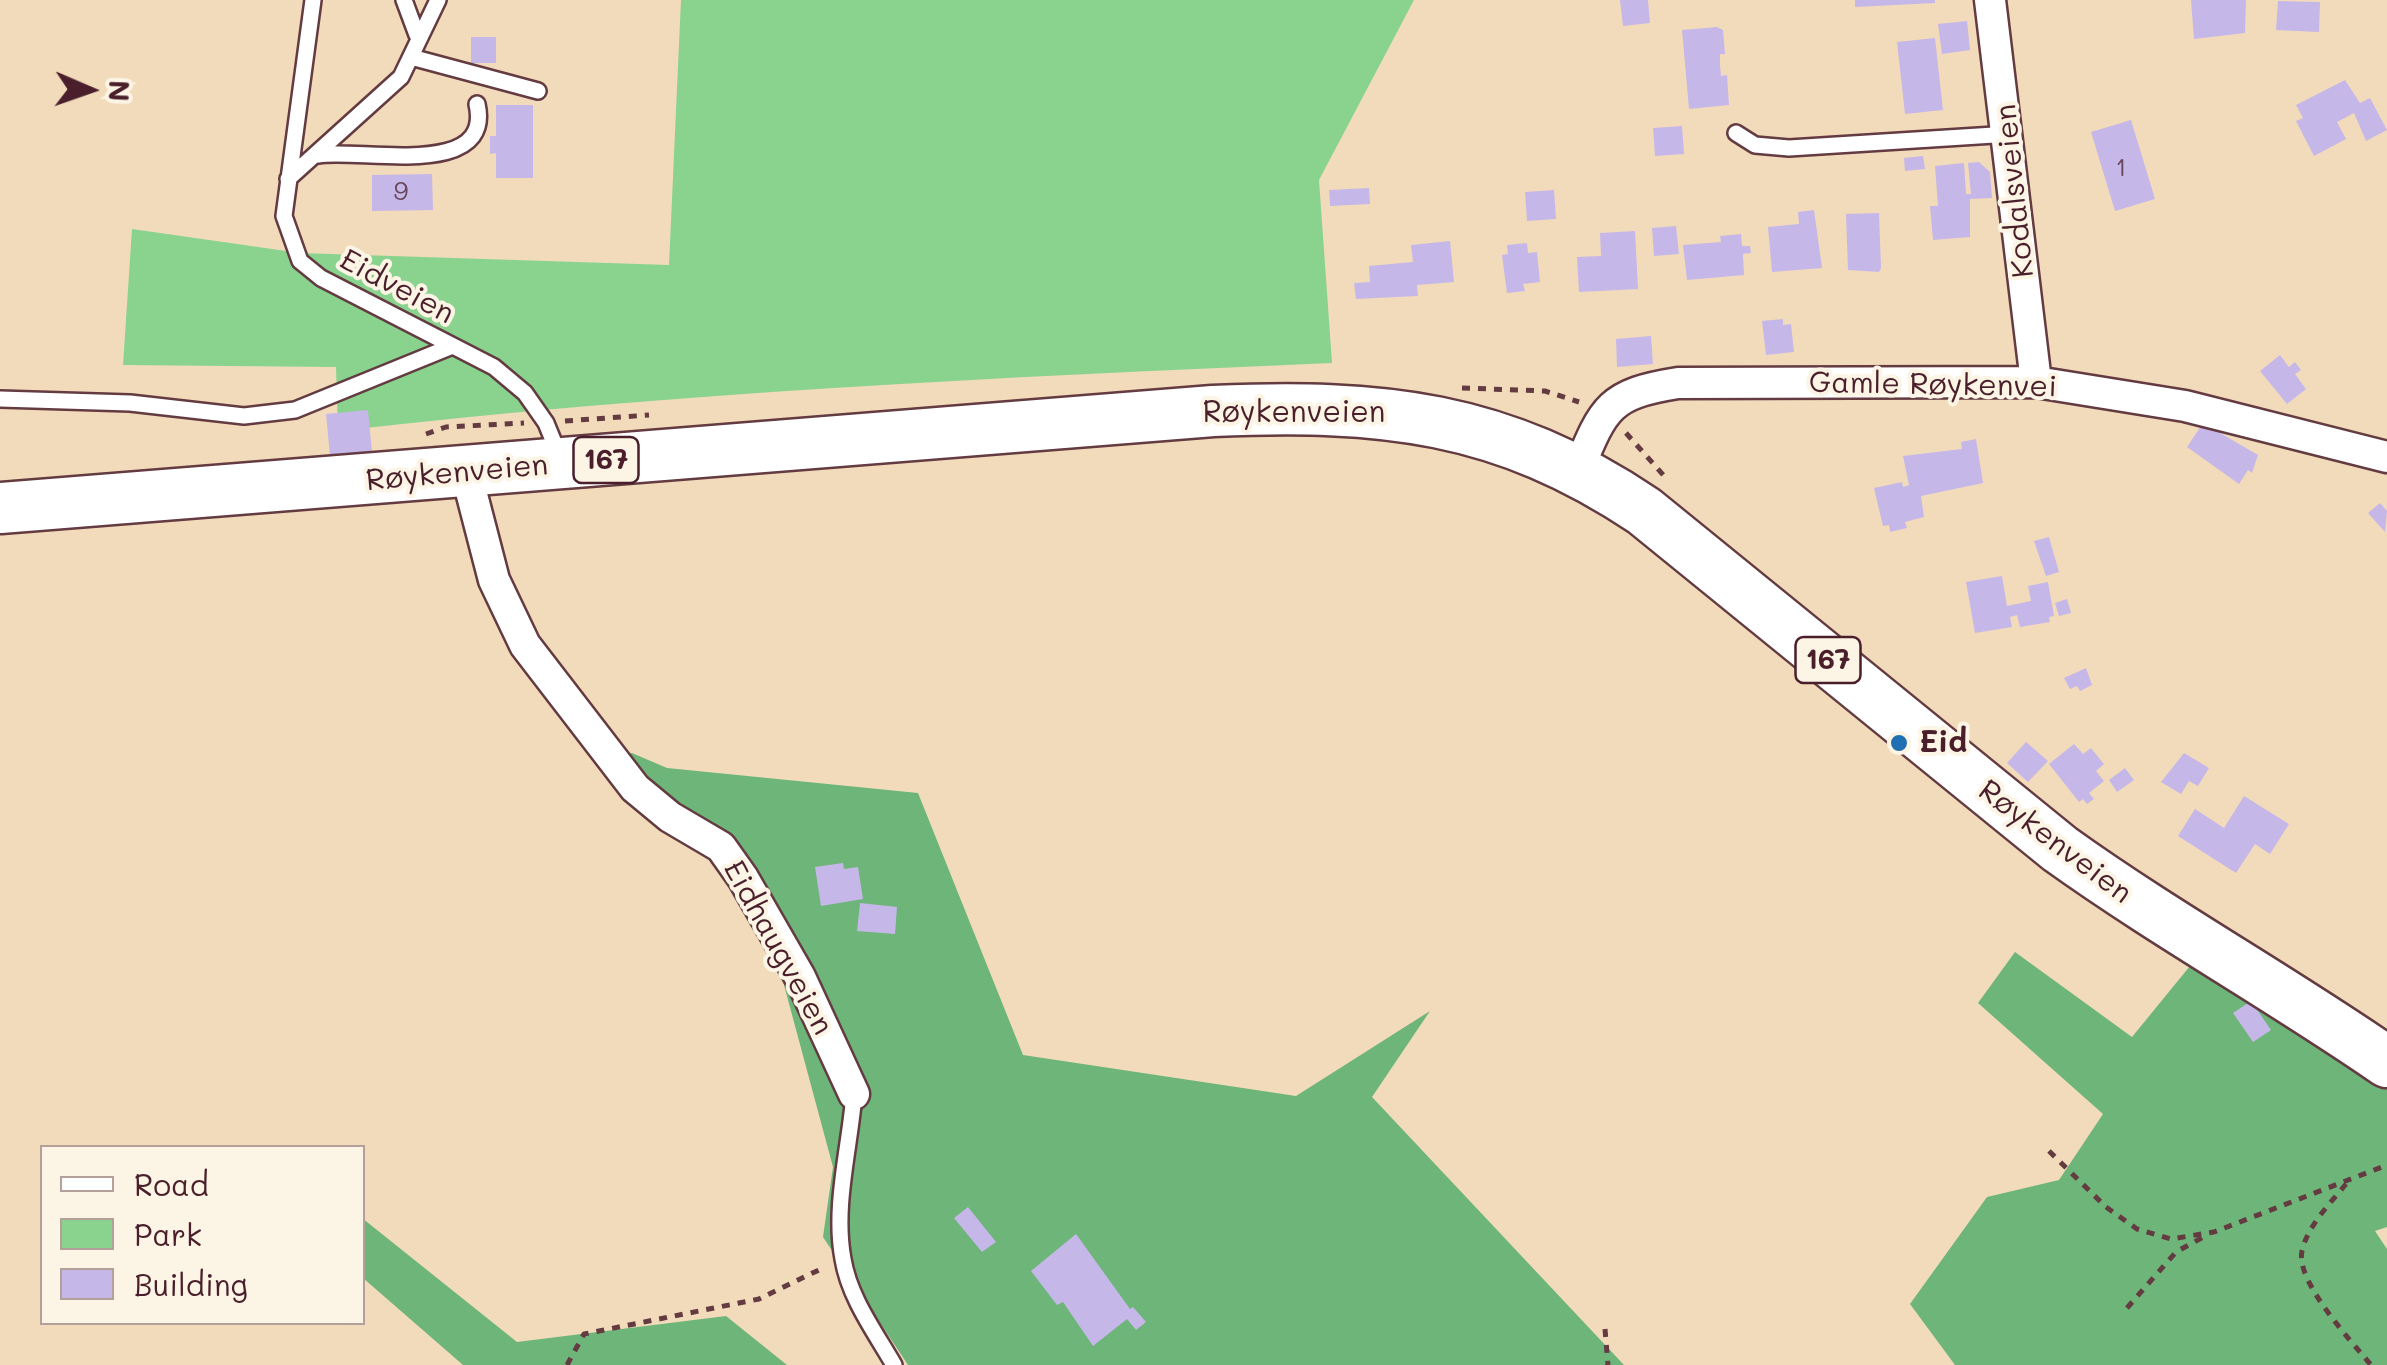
<!DOCTYPE html>
<meta charset="utf-8">
<style>
body{margin:0}
#map{position:relative;width:2387px;height:1365px;overflow:hidden;background:#f2dbbb;font-family:Mali,sans-serif}
canvas{display:block}
.legend{position:absolute;left:40px;top:1145px;width:325px;height:180px;box-sizing:border-box;background:#fcf5e5;border:2px solid #b59f9b;margin:0;padding:12px 18px;list-style:none;font-size:30px;color:#4a1f2b}
.legend li{display:flex;align-items:center;gap:20px;height:50px}
.legend b{width:50px;border:2px solid #b59f9b}
.north{position:absolute;left:40px;top:40px;width:100px;height:100px;-webkit-text-stroke:8px #fcf5e5;paint-order:stroke;rotate:92deg;font-size:28px;font-weight:700;line-height:40px;text-align:center;color:#4a1f2b}
.north::after{content:'';display:block;margin:auto;width:35px;height:45px;background:#4a1f2b;clip-path:polygon(50% 0,100% 100%,50% 72%,0 100%)}
</style>
<div id="map">
<canvas width="2387" height="1365"></canvas>
<ul class="legend">
<li><b style="height:12px;background:#fff"></b>Road</li>
<li><b style="height:28px;background:#89d38f"></b>Park</li>
<li><b style="height:28px;background:#c6b7e9"></b>Building</li>
</ul>
<div class="north">N</div>
</div>
<script>
const c = document.querySelector('canvas').getContext('2d');
c.lineJoin = 'round';
function fillPath(path, color) { c.fillStyle = color; c.fill(path, 'evenodd'); }
function stroke(path, color, width, dash) { c.strokeStyle = color; c.lineWidth = width; c.lineCap = dash ? 'butt' : 'round'; c.setLineDash(dash || []); c.stroke(path); }
function write(font, color, halo, rows, align = 'center') {
  c.font = font + ' Mali,sans-serif'; c.lineWidth = 8; c.setLineDash([]); c.textBaseline = 'middle'; c.strokeStyle = halo; c.fillStyle = color; for (const [text, x, y, turn = 0] of rows) {
    c.save(); c.translate(x, y); c.rotate((+turn || 0) * Math.PI / 180); c.textAlign = isNaN(turn) ? turn : align; if (halo) c.strokeText(text, 0, 0); c.fillText(text, 0, 0); c.restore();
  }
}
const green = new Path2D(`
 M681 0H1414L1319 180 1332 363C999 377 668 393 338 431L336 367 123 365 132 229 300 253 669 265Z`);
const forest = new Path2D(`
 M632 753 667 768 918 793 1023 1055 1296 1096 1430 1011 1372 1097 1624 1365H908L823 1237 833 1167 763 907 674 828 619 755Z
 M2015 952 2132 1037 2199 955 2387 1084V1227L2375 1231 2387 1249V1365H1955L1910 1304 1987 1197 2059 1180 2103 1114 1978 1003Z
 M362 1218 517 1342 726 1316 787 1365H463L363 1278Z`);
const building = new Path2D(`
 M1620 0H1648L1650 23 1623 26Z
 M1855 0H1935V3L1855 7Z
 M2191 0H2246L2245 33 2194 39Z
 M2278 1 2320 2 2319 32 2276 30Z
 M1967 21 1970 50 1942 54 1938 24Z
 M1717 27 1723 30 1725 54H1720V65L1721 76 1727 75 1729 105 1689 109 1682 30Z
 M471 37H496V63H471Z
 M1935 38 1943 110 1905 114 1897 42Z
 M2345 80 2360 103 2370 98 2387 130 2366 141 2354 113 2337 122 2346 139 2314 156 2296 121 2303 118 2296 105Z
 M496 105H533V178H496V153L490 154V136H496Z
 M2131 120 2155 199 2115 211 2091 132Z
 M1682 126 1684 154 1655 156 1653 128Z
 M1923 156 1925 169 1905 171 1904 158Z
 M1979 162 1990 172 1992 198 1970 199V237L1933 240 1930 206H1938L1935 166 1964 163 1966 194H1971L1968 163Z
 M432 174 433 210 372 211V175Z
 M1369 188 1370 204 1330 206 1329 190Z
 M1554 190 1556 219 1527 221 1525 192Z
 M1814 210 1822 268 1772 272 1768 227 1799 224 1798 212Z
 M1879 213 1881 268 1879 272 1848 270 1846 214Z
 M1676 226 1679 254 1654 256 1652 228Z
 M1635 231 1638 289 1579 292 1577 257 1601 256 1600 233Z
 M1741 234 1742 246H1750L1751 253 1743 254 1744 275 1687 280 1683 245 1721 242 1720 236Z
 M1450 241 1454 282 1417 285 1418 296 1356 299 1354 283 1370 282 1369 266 1413 262 1411 245Z
 M1527 243 1528 253 1537 252 1540 282 1523 284 1525 291 1507 293 1502 255 1508 254 1507 245Z
 M1783 319V325L1791 324 1794 352 1766 355 1762 321Z
 M1651 336 1653 364 1617 367 1616 339Z
 M2280 355 2289 367 2295 362 2301 370 2295 374 2306 389 2287 404 2260 371Z
 M368 410 372 452 330 456 326 414Z
 M2203 423 2258 455 2252 473 2248 470 2239 484 2187 447Z
 M1976 439 1983 483 1921 496 1924 517 1905 522 1907 528 1890 532 1889 525 1883 526 1874 488 1902 482 1903 487 1909 485 1903 456 1962 449 1961 442Z
 M2380 503 2387 511 2385 532 2368 513Z
 M2049 537 2059 572 2046 576 2034 541Z
 M2002 576 2007 606 2031 601 2028 586 2048 582 2054 616 2049 617 2050 622 2020 627 2017 615 2010 617 2012 627 1975 633 1966 582Z
 M2067 599 2071 613 2059 616 2055 603Z
 M2086 668 2092 685 2080 691 2077 686 2070 689 2064 678Z
 M2026 742 2048 761 2028 782 2007 763Z
 M2074 744 2083 754 2091 748 2104 764 2096 771 2104 781 2089 793 2094 799 2087 804 2083 799 2079 802 2049 764Z
 M2184 753 2209 768 2198 786 2189 781 2181 794 2161 782Z
 M2125 768 2134 780 2117 792 2109 780Z
 M2244 796 2289 824 2270 854 2255 844 2236 873 2178 836 2195 809 2224 828Z
 M843 863 844 869 858 867 863 899 821 906 815 867Z
 M860 903 897 907 895 934 857 931Z
 M2251 1001 2271 1030 2253 1042 2233 1013Z
 M968 1207 996 1242 982 1252 954 1218Z
 M1076 1234 1130 1309 1133 1307 1146 1322 1136 1330 1127 1319 1093 1346 1063 1302 1057 1305 1031 1271Z`);
const path = new Path2D(`
 M1462 388 1545 391 1579 402
 M565 421 649 415
 M1626 433 1665 477
 M426 434 446 427 524 423
 M2049 1151 2106 1207 2137 1229 2171 1239 2214 1232 2387 1165
 M2346 1184C2331 1202 2307 1227 2302 1251 2295 1281 2352 1342 2371 1365
 M2127 1308 2176 1252 2207 1235
 M1605 1329 1608 1365
 M567 1365 584 1334 759 1299 825 1267`);
const lane = new Path2D(`
 M313 0 284 216 300 261 321 278 494 367 525 393 546 423 559 455
 M404 0 417 35
 M411 57 538 91
 M1736 133 1755 145 1789 148 2010 134
 M318 155C362 148 494 180 477 104
 M288 179 401 77 438 0
 M0 399 130 403 244 416 295 410 450 347
 M854 1094C850 1147 833 1206 843 1259 849 1297 875 1332 894 1365`);
const street = new Path2D(`
 M1990 0 2036 382
 M1578 470C1604 407 1609 394 1678 383L2036 382 2185 406 2387 457
 M466 472 494 580 525 645 635 788 670 817 721 847 743 878 800 977 854 1094`);
const primary = new Path2D(`
 M0 508 1213 411C1380 404 1501 415 1644 511L2060 849C2166 925 2280 988 2387 1062`);
const markers = [
 [1899,743,10,"#1f6fb2"]
];
const numberNames = [
 ["1",2121,168],
 ["9",401,192]
];
const shields = [
 [606,460,65],
 [1828,660,65]
];
const shieldNames = [
 ["167",606,460],
 ["167",1828,660]
];
const streetNames = [
 ["Kodalsveien",2015,191,-96],
 ["Eidveien",397,287,28],
 ["Gamle Røykenvei",1933,385,1],
 ["Røykenveien",1294,413],
 ["Røykenveien",457,473,-5],
 ["Røykenveien",2055,842,37],
 ["Eidhaugveien",778,948,61]
];
const poiNames = [
 ["Eid",1919,743]
];
fillPath(green, '#89d38f');
fillPath(forest, '#6eb57a');
fillPath(building, '#c6b7e9');
stroke(lane, '#633b41', 20);
stroke(street, '#633b41', 35);
stroke(primary, '#633b41', 55);
stroke(path, '#633b41', 5, [8, 8]);
stroke(lane, '#fff', 15);
stroke(street, '#fff', 30);
stroke(primary, '#fff', 50);
for (const [x, y, r, color] of markers) { const dot = new Path2D(); dot.arc(x, y, r, 0, 2 * Math.PI); c.fillStyle = color; c.fill(dot); stroke(dot, '#fcf5e5', 4); }
write('25px', '#69455a', null, numberNames);
for (const [x, y, w] of shields) { const box = new Path2D(); box.roundRect(x - w / 2, y - 23, w, 46, 8); c.fillStyle = '#fcf5e5'; c.fill(box); stroke(box, '#4a1f2b', 2.5); }
write('bold 28px', '#4a1f2b', null, shieldNames);
write('30px', '#4a1f2b', '#fcf5e5', streetNames);
write('bold 30px', '#4a1f2b', '#fcf5e5', poiNames, 'left');
</script>
